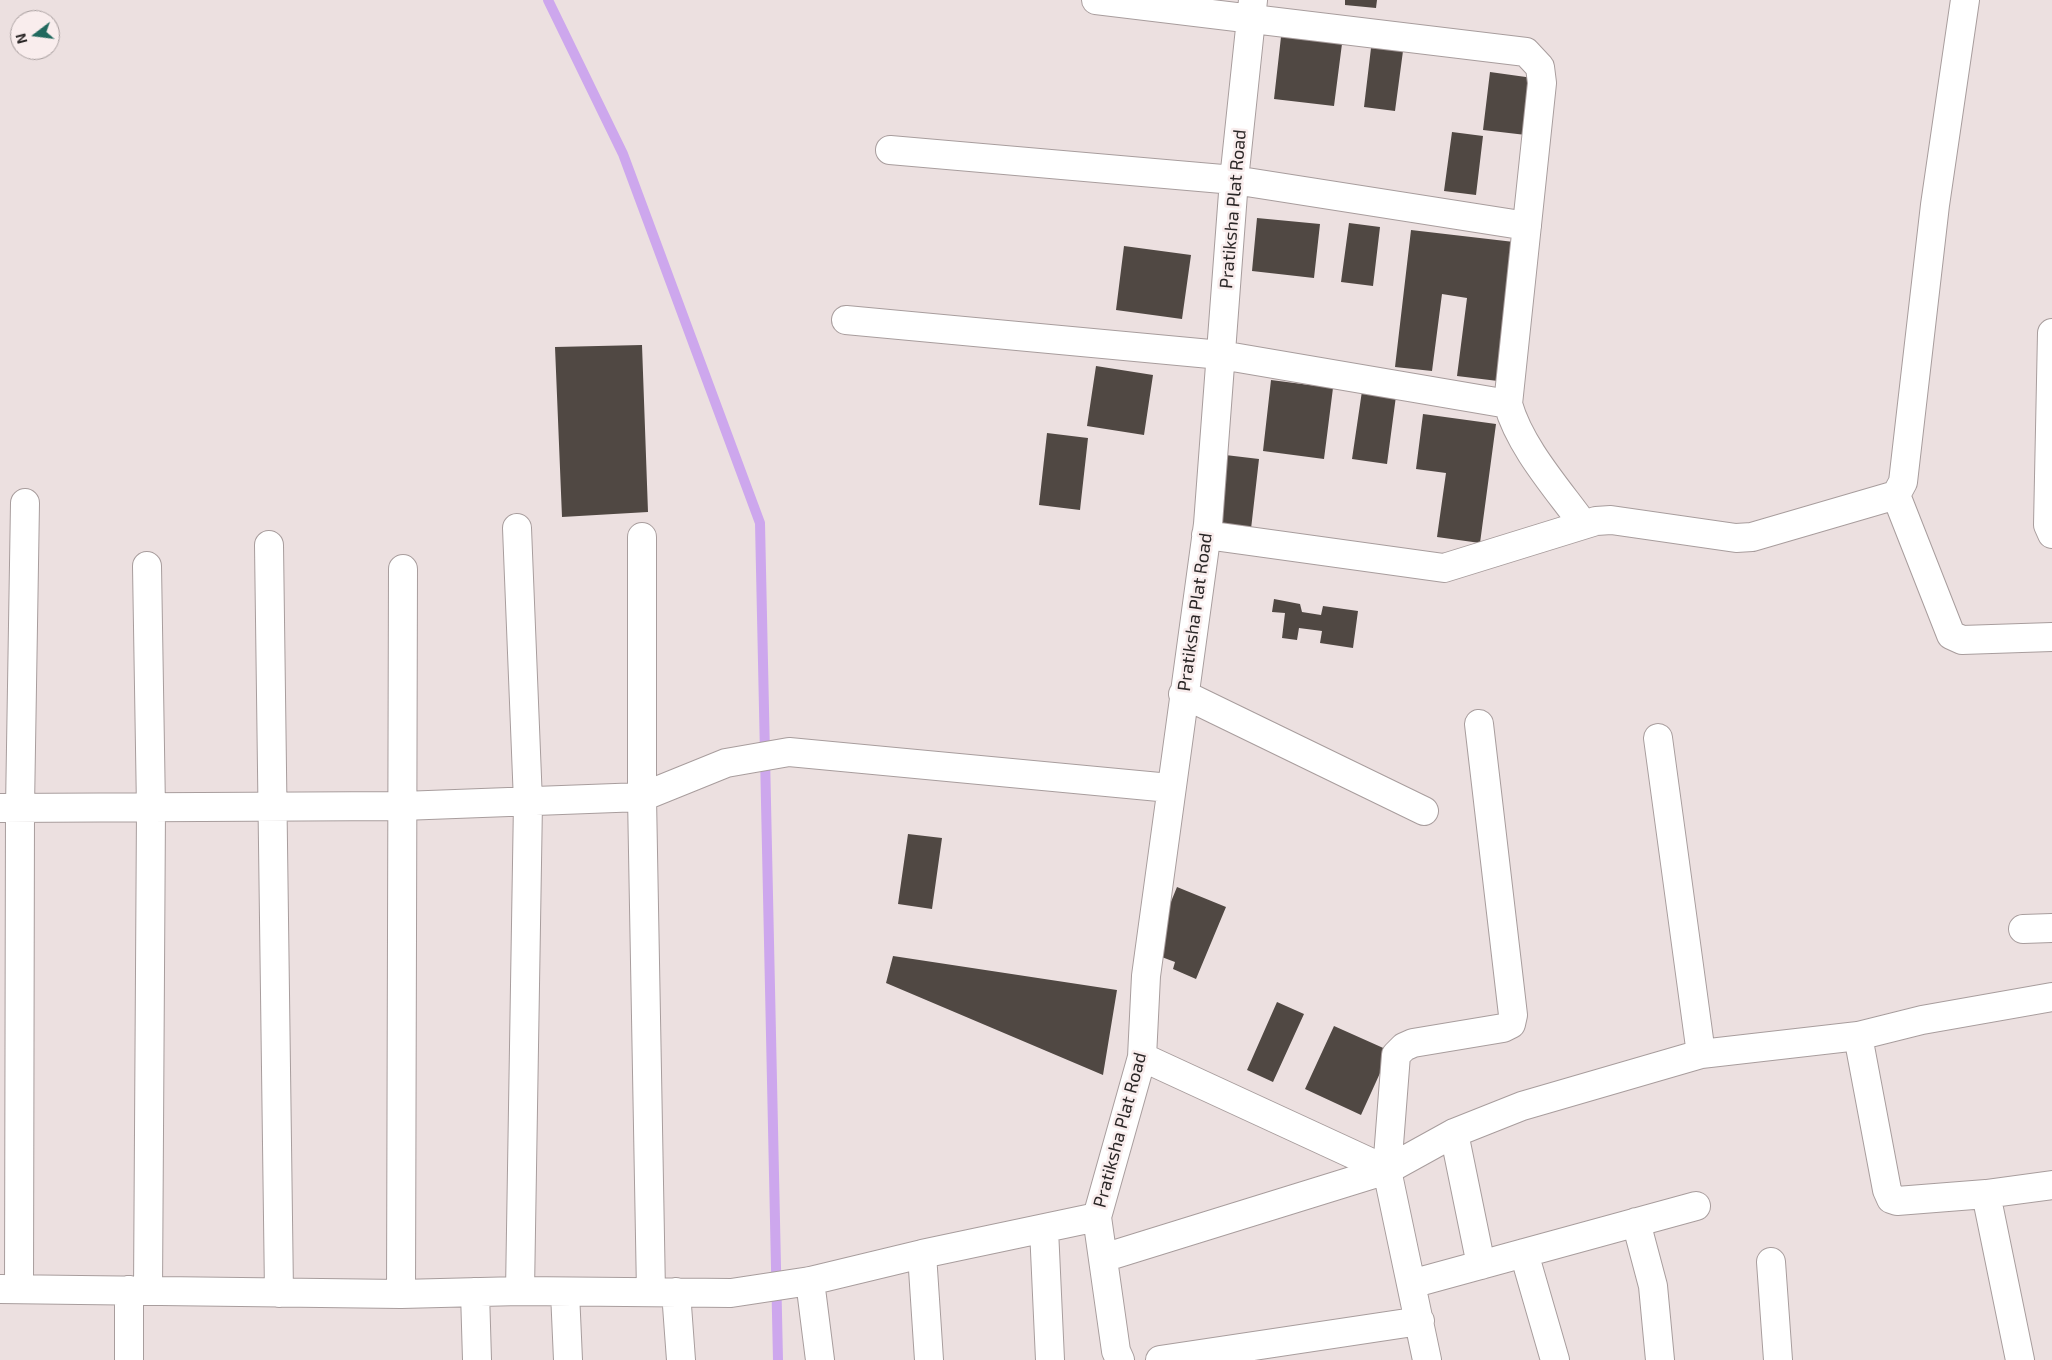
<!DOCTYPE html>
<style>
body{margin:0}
#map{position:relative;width:2052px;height:1360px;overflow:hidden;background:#ece0e0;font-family:"Exo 2",sans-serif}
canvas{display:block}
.north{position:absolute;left:10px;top:10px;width:50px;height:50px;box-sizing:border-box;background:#f9eded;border:1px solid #a79e9e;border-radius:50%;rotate:255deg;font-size:14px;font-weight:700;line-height:20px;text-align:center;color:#2c2828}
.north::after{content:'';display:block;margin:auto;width:18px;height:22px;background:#21695e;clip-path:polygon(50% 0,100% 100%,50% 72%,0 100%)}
</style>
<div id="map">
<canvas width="2052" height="1360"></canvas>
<div class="north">N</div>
</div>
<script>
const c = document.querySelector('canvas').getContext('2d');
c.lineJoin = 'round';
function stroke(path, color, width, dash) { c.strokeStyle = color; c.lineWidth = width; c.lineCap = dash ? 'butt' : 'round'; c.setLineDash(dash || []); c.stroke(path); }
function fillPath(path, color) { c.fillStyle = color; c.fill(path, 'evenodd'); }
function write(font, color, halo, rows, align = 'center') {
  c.font = font + ' "Exo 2",sans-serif'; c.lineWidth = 5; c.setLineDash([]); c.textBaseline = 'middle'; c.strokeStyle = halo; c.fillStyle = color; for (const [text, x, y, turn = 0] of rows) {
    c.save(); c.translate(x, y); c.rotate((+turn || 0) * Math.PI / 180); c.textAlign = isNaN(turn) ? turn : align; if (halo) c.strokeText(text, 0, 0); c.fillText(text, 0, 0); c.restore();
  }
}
const stream = new Path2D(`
 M548 0 623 154 760 523 778 1360`);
const building = new Path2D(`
 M1345 0H1377L1376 8 1345 5Z
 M1282 28 1343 36 1334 106 1274 99Z
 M1371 48 1403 51 1395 111 1364 107Z
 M1490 72 1533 78 1526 135 1483 130Z
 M1452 132 1483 136 1476 195 1444 191Z
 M1257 218 1320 224 1314 278 1252 271Z
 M1349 223 1380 227 1373 286 1341 282Z
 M1411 230 1514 242 1498 381 1457 376 1467 298 1442 294 1432 371 1395 367Z
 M1124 246 1191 255 1182 319 1116 310Z
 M642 345 648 512 562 517 555 347Z
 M1096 366 1153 375 1144 435 1087 426Z
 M1271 380 1333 388 1324 459 1263 451Z
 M1362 391 1396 396 1387 464 1352 459Z
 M1423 414 1496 424 1480 543 1437 537 1446 473 1416 469Z
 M1047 433 1088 438 1080 510 1039 505Z
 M1217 454 1259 459 1251 529 1208 524Z
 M1274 599 1300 604 1302 612 1321 615 1323 606 1358 611 1353 648 1320 643 1322 631 1299 628 1297 640 1282 638 1285 613 1272 612Z
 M908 834 942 838 932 909 898 904Z
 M1177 887 1226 907 1196 979 1173 969 1175 962 1159 956 1157 936Z
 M893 956 1117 990 1103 1075 886 983Z
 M1277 1002 1304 1014 1273 1082 1247 1070Z
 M1334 1026 1390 1051 1361 1115 1305 1089Z`);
const street = new Path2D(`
 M1096 0 1526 52 1540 67 1542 83 1508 404C1520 447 1557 488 1583 524
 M890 150 1234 180 1527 226
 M846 320 1221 355 1508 404
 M2052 333 2048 525 2052 534
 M1896 495 1951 635 1962 640 2052 637
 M517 528 528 802 520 1291
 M1206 535 1444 568 1596 521 1611 520 1736 538 1752 537 1896 495 1903 482 1935 205 1965 0
 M642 537V797L651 1292
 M269 545 279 1293
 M147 566 151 809 148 1291
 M1183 694 1424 811
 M1658 738 1701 1054
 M0 808 402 806 642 797 726 763 789 752 1170 788
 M2023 929 2052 928
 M1858 1036 1887 1190 1891 1199 1897 1201 1986 1194 2052 1185
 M1142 1057 1387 1170 1454 1133 1522 1106 1701 1054 1858 1036 1922 1020 2052 997
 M1454 1133 1481 1265
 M1986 1194 2020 1360
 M1636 1222 1653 1286 1660 1360
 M1044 1229 1050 1360
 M1524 1253 1555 1360
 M922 1254 929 1360
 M1103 1258 1387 1170
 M1771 1262 1778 1360
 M810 1281 820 1360
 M1411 1284 1696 1206
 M19 1288 20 808 25 503
 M0 1289 401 1294 520 1291 731 1293 810 1281 922 1254 1097 1217
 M475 1292 477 1360
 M565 1292 568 1360
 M676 1292 681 1360
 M401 1294 403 569
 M129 1360V1290
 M1120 1360 1116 1351 1097 1217 1142 1057 1146 976 1208 524 1234 180 1253 0
 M1160 1360 1420 1321
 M1427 1360 1387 1170 1396 1055 1404 1047 1413 1043 1503 1028 1511 1024 1513 1015 1479 724`);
const streetNames = [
 ["Pratiksha Plat Road",1233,209,-85],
 ["Pratiksha Plat Road",1195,612,-82],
 ["Pratiksha Plat Road",1120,1130,-75]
];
stroke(stream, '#cda7ed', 10);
fillPath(building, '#504843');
stroke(street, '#a89d9d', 30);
stroke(street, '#fff', 28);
write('18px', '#2c2828', '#f9eded', streetNames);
</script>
